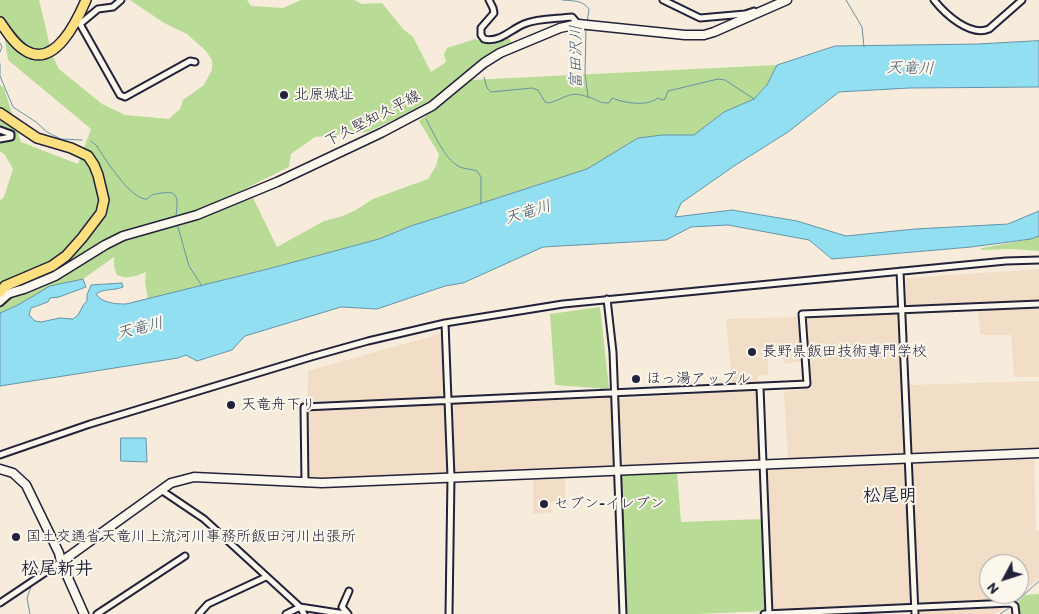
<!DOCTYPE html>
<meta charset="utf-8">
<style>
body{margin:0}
#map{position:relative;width:1039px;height:614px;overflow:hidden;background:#f7ecdb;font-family:Itim,sans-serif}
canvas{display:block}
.north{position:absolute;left:979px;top:554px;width:50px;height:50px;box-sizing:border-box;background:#fbf7ec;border:1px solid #a4a2a5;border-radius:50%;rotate:230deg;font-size:14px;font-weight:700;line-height:20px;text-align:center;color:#22223b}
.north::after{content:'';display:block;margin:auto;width:18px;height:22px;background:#22223b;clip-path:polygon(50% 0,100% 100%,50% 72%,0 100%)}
</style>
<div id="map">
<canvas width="1039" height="614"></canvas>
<div class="north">N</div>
</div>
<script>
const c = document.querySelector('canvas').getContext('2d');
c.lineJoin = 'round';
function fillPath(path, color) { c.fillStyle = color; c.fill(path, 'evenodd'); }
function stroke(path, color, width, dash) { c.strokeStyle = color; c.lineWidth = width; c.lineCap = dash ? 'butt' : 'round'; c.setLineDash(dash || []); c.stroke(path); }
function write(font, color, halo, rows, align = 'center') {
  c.font = font + ' Itim,"Klee One",sans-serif'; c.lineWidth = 4; c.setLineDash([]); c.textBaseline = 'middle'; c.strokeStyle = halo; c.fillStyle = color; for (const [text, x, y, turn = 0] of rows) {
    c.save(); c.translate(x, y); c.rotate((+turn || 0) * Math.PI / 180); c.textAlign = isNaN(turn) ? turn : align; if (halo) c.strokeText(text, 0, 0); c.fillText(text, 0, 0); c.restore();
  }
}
const built = new Path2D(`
 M1039 269V301L906 306V278Z
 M1039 307V377H1014L1011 335H980L978 310Z
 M899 314 905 456 788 461 784 392 812 388 806 318Z
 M797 317 803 361 784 364 781 351 768 353V375L758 376V383L732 384 726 319Z
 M443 333 446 398 307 404 308 371Z
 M1039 381V451L910 456 908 385Z
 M758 390 760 462 623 467 619 399Z
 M613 398 615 468 455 475 452 404Z
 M446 404 449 475 309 481 308 411Z
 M1034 457 1036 531H1039V578L1013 601 919 604 911 462ZM989 564H1019V594H989Z
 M906 463 912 605 773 610 768 468Z
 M533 476H565V502H551V513L533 514Z
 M1009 605 995 614H920L919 611Z`);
const green = new Path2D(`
 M0 0H39L52 55 59 69 102 104 125 115 169 119 180 109 183 100 204 85 212 70V60L206 51 187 34 164 23 130 0H247L251 6 283 8 301 0H354L362 4 382 3 403 29 413 37 431 72 446 62 444 54 447 48 475 39 492 45 509 38 512 44 475 64 428 104 368 132 315 137 291 154 289 167 226 198 191 212 143 225 135 234 182 225 253 198 277 247 324 221 343 216 356 210 373 199 428 179 436 166 439 154 419 121 470 80 777 65 767 85 754 99 724 112 694 135H663L638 138 587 169 411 226 379 239 268 269 148 299 145 282 146 272C136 276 127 280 117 275L114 267V257L83 279 50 286 18 305 0 313V201L4 197 13 169 5 155 0 151V85L4 88 21 142 78 164 91 129 8 60 4 34 0 26Z
 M1039 236V251L1012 249 980 250 982 248 1031 239Z
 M600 307 609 389 555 385 550 314Z
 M677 472 681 522 762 519 766 611 697 614H626L620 475 623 473Z
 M1039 594V614H1018L1016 604 1025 595Z`);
const water = new Path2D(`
 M1039 41V87L909 88 839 92 788 132 734 166 681 203 675 217 732 210 797 221 846 236 915 229 1008 224 1039 211V236L1031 239 971 247 832 259 809 240 728 225 691 227 666 240 543 247 463 283 445 286 377 309 341 307 245 336 232 350 197 361 186 355 178 358 0 386V313L18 305 50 286 83 279 86 287 59 297 50 298 48 302 31 308 29 315 35 321 41 322 60 318 73 319 78 315 84 304 87 301V295L91 285 122 283 123 287C114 291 104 288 96 294 102 303 115 304 126 304L268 269 379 239 411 226 587 169 638 138 663 135H694L724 112 754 99 767 85 777 65 835 46 978 44Z
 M121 438H146L147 462 121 461Z`);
const stream = new Path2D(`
 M562 0C574 1 582 0 589 9L587 23
 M846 0 862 27 864 47
 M586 29 585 74 588 97C598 99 596 103 609 103L612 98C625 103 646 107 658 98L662 100 665 99 668 91 718 79 725 80 754 99
 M0 43 2 47 0 52
 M0 64V76L13 107 36 122 47 132 61 139 82 140
 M484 77 487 88 491 92 532 88 538 90 545 102 549 103C567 98 569 90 588 97
 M426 119C433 132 445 159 458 166 463 169 471 169 477 171L481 177V204
 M91 141 97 146C104 158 132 201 147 199 152 194 155 194 162 193 181 189 177 203 176 217
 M178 227 189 266 202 286
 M1015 603 1039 581
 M30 614 27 598 32 584
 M1000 614 1012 606`);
const street = new Path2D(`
 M489 0 493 8 494 13 481 28V35L484 39C499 43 510 30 524 24 538 18 556 19 572 17L578 24
 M663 0 700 18 745 14 754 11
 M934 0C945 14 970 37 989 29L1022 0
 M76 22 80 24 120 95 125 97 190 61 195 62
 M80 24 98 9 113 7 121 0
 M0 130 11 134V137L0 139
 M900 271 915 614
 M607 299 613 352 623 614
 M0 303 10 294
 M445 323 451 477 449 614
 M760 387 769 614
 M0 455 90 424 311 357 368 341 445 323 563 304 1006 261 1039 260
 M305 483 304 407 807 384 802 314 1039 304
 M161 490 204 519 300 607 304 614
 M0 603 61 562
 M97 614 185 556
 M199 614 208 604 266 577
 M286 614 300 607 345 614
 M348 614 342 607 349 591
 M764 614 1011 603 1015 606 1016 614`);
const secondary = new Path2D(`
 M0 296 24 289 55 276 105 245 123 236 197 215 277 182 381 133 432 106 484 63 500 53 560 28 578 24 685 35H704L714 32 787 0
 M0 469 13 473 26 485 59 553 61 562 84 614
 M61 562 171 483 194 477 322 483 1039 453`);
const primary = new Path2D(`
 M0 22C7 32 15 45 26 51 55 68 77 21 86 0
 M0 113 37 138 71 148 88 156 94 165 98 175 104 200 101 213 82 238 66 256 52 266 5 286 0 292`);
const markers = [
 [284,95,5,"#22223b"],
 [752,352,5,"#22223b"],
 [636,379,5,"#22223b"],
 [231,405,5,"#22223b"],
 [544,504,5,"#22223b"],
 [16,537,5,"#22223b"]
];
const poiNames = [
 ["北原城址",294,95],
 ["長野県飯田技術専門学校",762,352],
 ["ほっ湯アップル",646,379],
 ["天竜舟下り",241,405],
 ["セブン-イレブン",554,504],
 ["国土交通省天竜川上流河川事務所飯田河川出張所",26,537]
];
const streetNames = [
 ["下久堅知久平線",373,119,-27]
];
const waterNames = [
 ["富田沢川",577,57,-90],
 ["天竜川",910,69,1],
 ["天竜川",528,213,-17],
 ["天竜川",140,329,-14]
];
const quarterNames = [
 ["松尾明",890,496],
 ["松尾新井",57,569]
];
fillPath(built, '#f2dec6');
fillPath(green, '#b8db95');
fillPath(water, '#92dff1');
stroke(water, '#6593a8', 1);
stroke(stream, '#6593a8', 1);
stroke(street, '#22223b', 9);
stroke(secondary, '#22223b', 11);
stroke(primary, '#22223b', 12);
stroke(street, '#fbf7ec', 5);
stroke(secondary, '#fbf7ec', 8);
stroke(primary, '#fce080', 9);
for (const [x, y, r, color] of markers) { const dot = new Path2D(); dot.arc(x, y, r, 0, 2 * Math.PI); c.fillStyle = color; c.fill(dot); stroke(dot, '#fbf7ec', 2); }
write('15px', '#22223b', '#fbf7ec', poiNames, 'left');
write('15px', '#22223b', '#fbf7ec', streetNames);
write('italic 16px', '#445b72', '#fbf7ec', waterNames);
write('bold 18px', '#22223b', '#fbf7ec', quarterNames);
</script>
